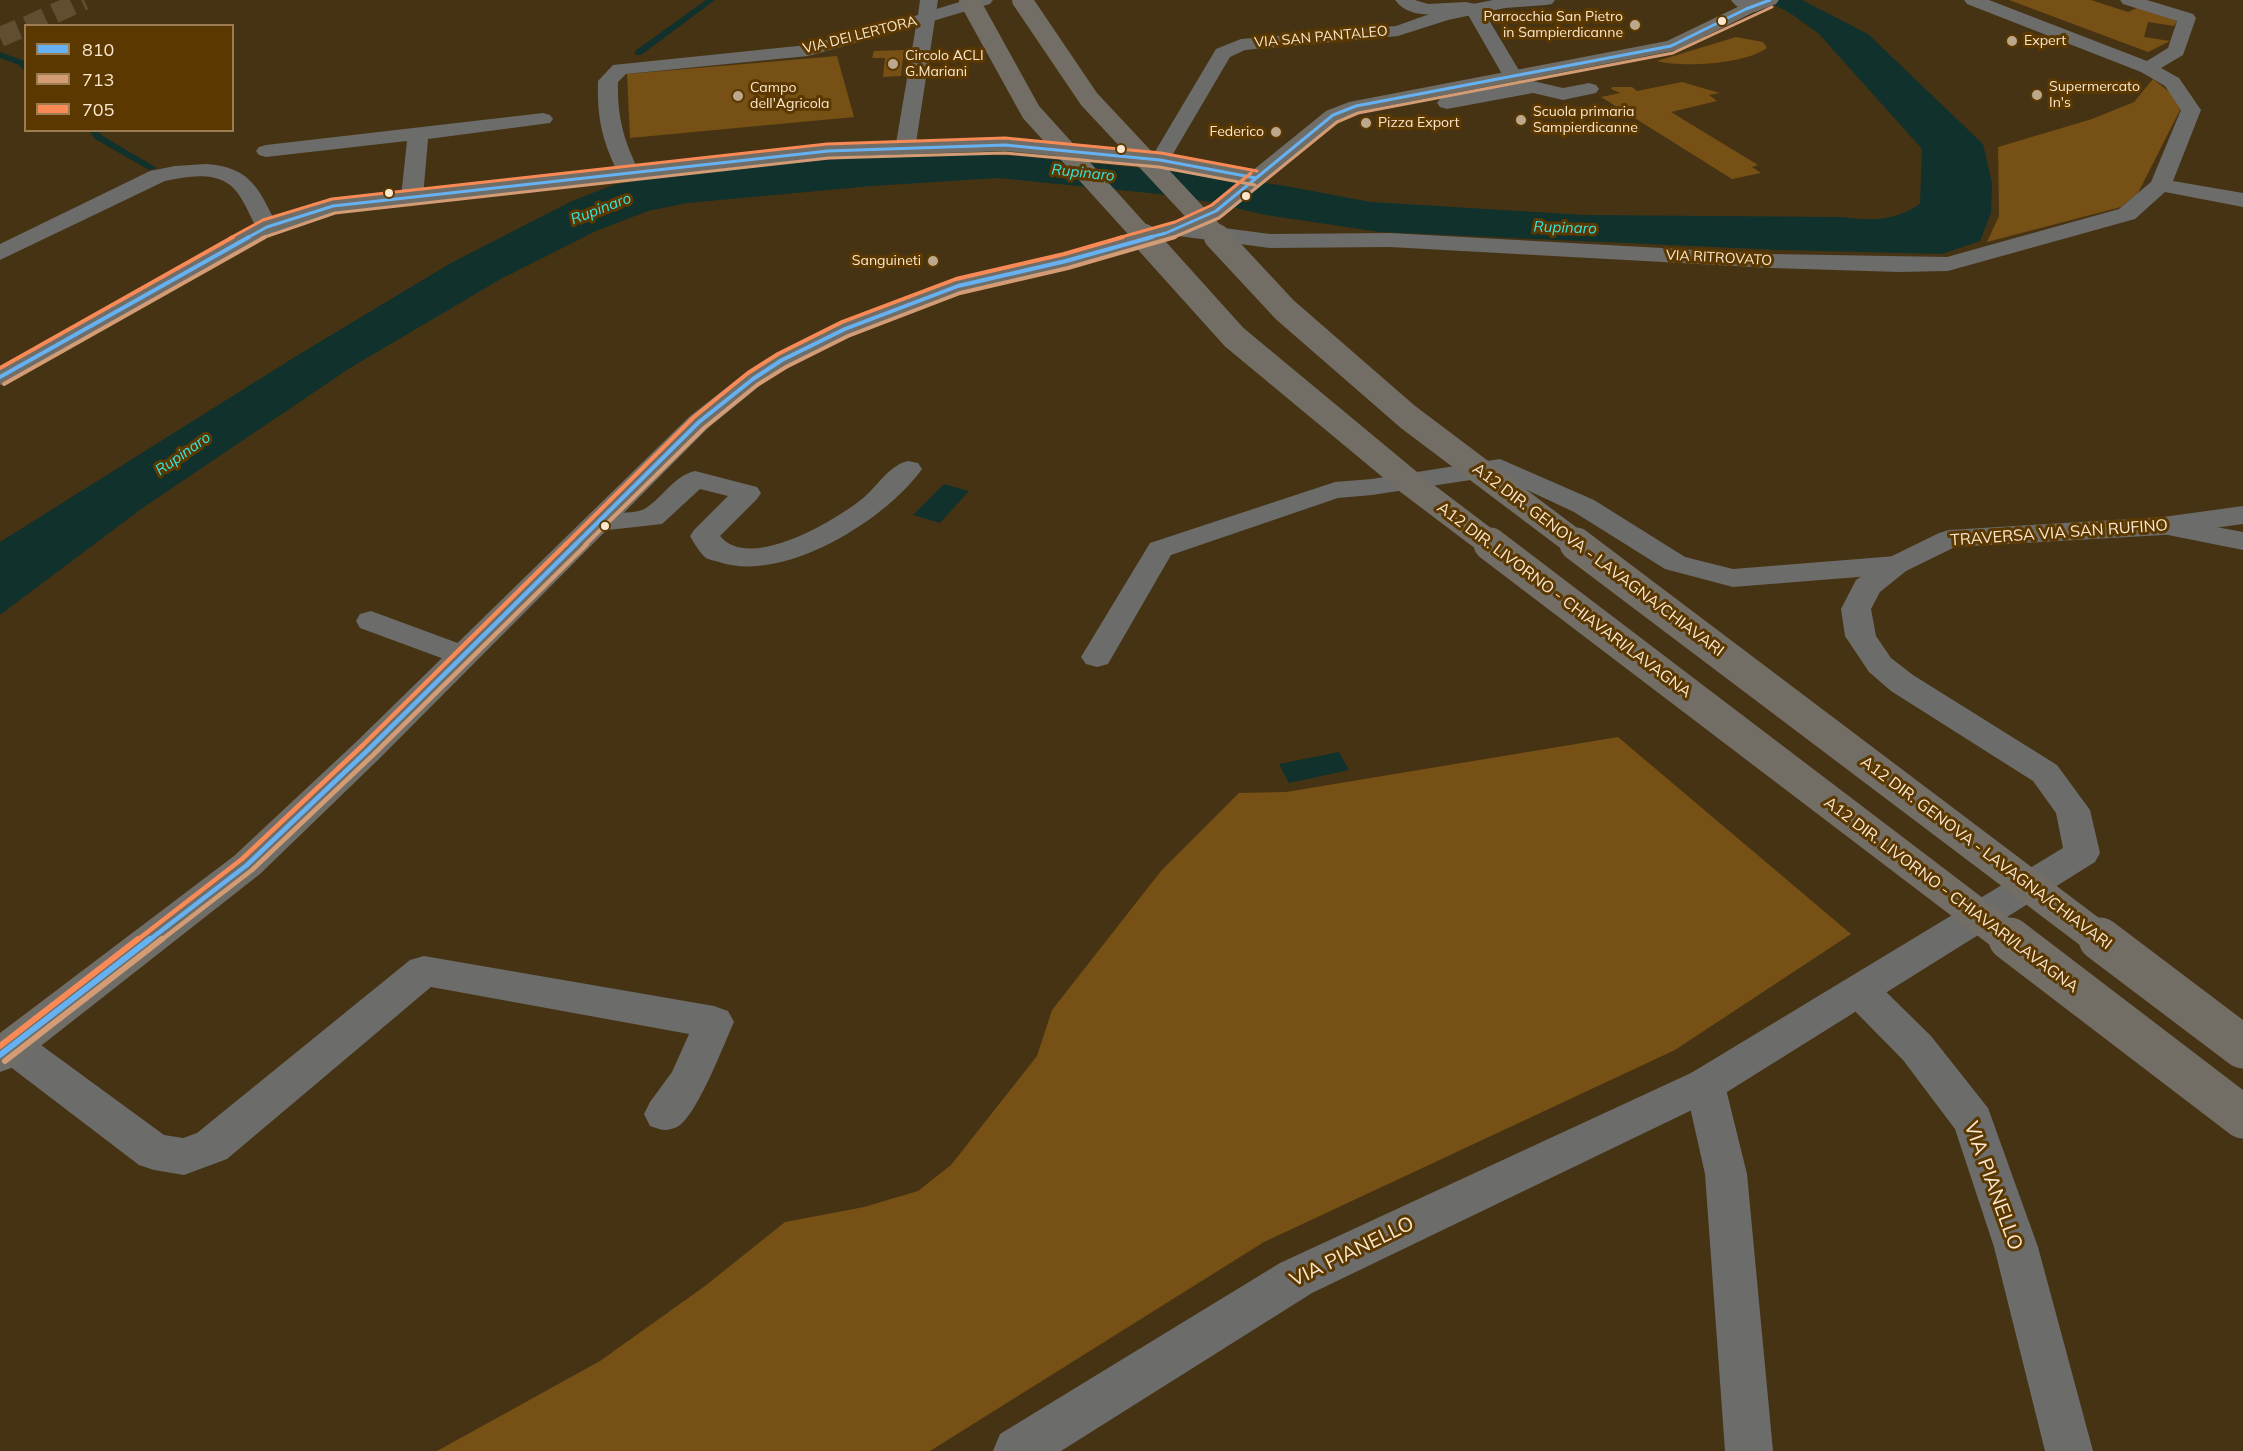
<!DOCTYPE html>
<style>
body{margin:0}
#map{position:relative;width:2243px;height:1451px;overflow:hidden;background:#463314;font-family:Mulish,sans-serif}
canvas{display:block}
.legend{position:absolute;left:24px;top:24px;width:210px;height:108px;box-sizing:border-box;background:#5a3800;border:2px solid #9a7e52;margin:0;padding:8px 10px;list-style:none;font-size:18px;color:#fbe7ce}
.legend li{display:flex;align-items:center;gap:12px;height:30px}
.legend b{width:30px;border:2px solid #9a7e52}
</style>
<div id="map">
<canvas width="2243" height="1451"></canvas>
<ul class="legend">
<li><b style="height:8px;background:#66b1f2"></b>810</li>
<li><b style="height:8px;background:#d39c74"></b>713</li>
<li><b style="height:8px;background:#f98a56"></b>705</li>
</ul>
</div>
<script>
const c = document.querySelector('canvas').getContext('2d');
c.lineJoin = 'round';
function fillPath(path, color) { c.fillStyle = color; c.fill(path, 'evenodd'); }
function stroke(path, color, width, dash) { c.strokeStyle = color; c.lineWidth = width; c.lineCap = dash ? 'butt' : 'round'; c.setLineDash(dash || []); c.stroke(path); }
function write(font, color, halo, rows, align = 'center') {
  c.font = font + ' Mulish,sans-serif'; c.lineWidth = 6; c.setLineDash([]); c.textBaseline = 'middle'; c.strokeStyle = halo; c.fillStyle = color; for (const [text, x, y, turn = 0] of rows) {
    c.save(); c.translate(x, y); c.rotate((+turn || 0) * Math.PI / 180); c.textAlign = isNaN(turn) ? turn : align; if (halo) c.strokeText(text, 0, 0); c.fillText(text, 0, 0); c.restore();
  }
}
const green = new Path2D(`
 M2009 0H2091L2128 12 2137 8 2177 21 2174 26 2148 22 2144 37 2170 41 2148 52Z
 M1736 37 1763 42 1767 48C1745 64 1683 68 1657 61Z
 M904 50 901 76 883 77 885 58H872L874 51Z
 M837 56 854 117 630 138 627 74Z
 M2153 79 2172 94 2181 108 2138 193 2121 207 1987 242 1999 216 1998 147 2092 119 2134 102Z
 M1682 82 1720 93 1709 95 1717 101 1671 112 1758 165 1752 167 1761 173 1732 179 1601 97 1620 93 1611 89 1612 87H1632L1637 91Z
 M1618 737 1851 934 1675 1050 1264 1242 930 1451H437L600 1361 705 1286 785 1222 864 1207 918 1191 951 1165 1037 1056 1052 1010 1161 871 1239 793 1286 792Z`);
const water = new Path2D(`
 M1766 0H1802L1868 34 1983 144 1992 183 1991 213 1980 241 1942 254 1782 250 1380 232 1266 215 1210 202 1159 194 998 178 872 186 687 203 648 211 596 231 499 280 350 368 144 507 0 615V542L298 355 451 263 572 201 613 185 653 178 776 164 867 157 952 154 1017 156 1161 170 1280 185 1371 202 1585 215 1838 217C1870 220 1891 223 1920 204L1922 149 1819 34 1793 15Z
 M944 484 969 491 940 523 913 515Z
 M1339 752 1349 770 1289 783 1279 764Z`);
const stream = new Path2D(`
 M706 0H715L641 55H635V51Z
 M0 52 25 61 26 73 19 65 0 58Z
 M89 130H98L101 135 157 168 149 170 95 139Z`);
const motorwayTunnel = new Path2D(`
 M27 26 84 0
 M0 37 26 26`);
const pedestrian = new Path2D(`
 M966 0H993L990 4 926 23 920 22 917 18 920 14Z
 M1493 0H1555L1552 4 1546 5 1505 8 1448 20 1398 36 1245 50 1230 57 1167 164 1160 166 1153 164 1150 160 1216 49 1241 39 1396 26 1438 11Z
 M1533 81 1563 88 1589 83 1596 85 1599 89 1596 93 1563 100 1533 93 1447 109 1440 107 1437 103 1440 99 1447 97Z
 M371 611 474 649 479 656 474 663 463 666 360 628 356 621 360 614Z`);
const minor = new Path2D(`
 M920 0H938L915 149 912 153 905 155 898 153 895 149 916 26 808 56 626 74 618 82C617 117 624 142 640 173L636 177 629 179 622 177 618 173C602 140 597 118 598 81L613 65 807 45 918 15Z
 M1395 0H1415L1428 4 1466 2 1480 5 1523 77 1520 81H1506L1467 13C1444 11 1412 23 1395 0Z
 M1964 0H1989L2147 61 2168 48 2177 21 2123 4 2120 0H2147L2193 14 2196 18 2183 55 2161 68 2179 78 2201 110 2173 181 2243 193V207L2165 192 2135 219 1948 271 1899 272 1771 268 1390 247 1270 248 1178 236 1170 234 1167 229 1170 224 1178 222 1270 234 1390 233 1771 254 1947 257 2119 209 2151 182 2181 110 2165 86 2141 72 1967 4Z
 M543 113 550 115 553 119 550 123 428 139 423 197 420 202 412 204 404 202 401 197 407 141 266 157 259 155 256 151 259 147 266 145Z
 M206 164C252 167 259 190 278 227L275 232 267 234 259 232C252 221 248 209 241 198 225 170 194 175 165 181L0 260V244L150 171 175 166Z
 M1500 459 1594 500 1685 557 1733 569 1896 556 1906 559 1911 565 1906 571 1896 574 1733 587 1665 569 1574 512 1497 476 1372 495 1338 498 1171 555 1108 664 1097 667 1086 664 1081 657 1150 543 1335 482 1372 479Z
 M908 461 918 463 922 469C886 520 783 584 719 562 716 561 710 560 706 558 700 553 694 543 690 536L694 530 728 496 700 489 662 524 599 531 589 528 585 522 589 516C603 512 636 515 646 508 663 497 674 476 695 471L757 487 761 493 757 499 720 536C750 572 834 521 862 499 877 487 889 465 908 461Z
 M2163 517 2243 532V550L2153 532 2149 526 2153 520Z
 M424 956 714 1006 728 1011 734 1022C724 1044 696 1118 677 1127 666 1132 661 1130 650 1126L644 1114 650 1102 672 1072 689 1034 431 987 227 1159 184 1175 154 1170 139 1165 0 1059V1034L12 1030 26 1034 164 1135 183 1138 197 1133 410 960Z
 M1860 976 1874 980 1931 1036 1988 1108 2038 1247 2093 1451H2045L1994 1247 1955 1129 1903 1060 1846 1002 1841 991 1846 980Z
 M1705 1068 1719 1073 1725 1085 1747 1174 1773 1451H1725L1705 1174 1685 1085 1691 1073Z`);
const tertiary = new Path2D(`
 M1731 0H1753L1761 7 1758 11C1748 13 1737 9 1731 0Z
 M2243 506V524L2163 535 1955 547 1906 571 1880 592 1871 609 1876 636 1891 658 1913 675 2057 765 2090 810 2100 853 2095 862 1719 1097 1312 1293 1061 1451H993L1000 1434 1280 1263 1691 1073 2063 848 2056 813 2033 781 1891 691 1869 672 1845 636 1841 609 1856 580 1886 559 1939 533 1949 530 2163 517Z`);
const secondary = new Path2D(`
 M1752 0H1779L1776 4 1752 13 1678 50 1361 111 1340 119 1224 216 1174 238 1074 266 965 291 854 334 791 365 762 384 708 428 380 758 260 874 14 1067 0 1072V1033L234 856 356 742 690 416 744 374 773 355 836 324 950 281 1061 255 1158 228 1208 206 1239 181 1160 166 1005 151 828 157 336 212 275 232 9 382 0 385V367L259 222 333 199 828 145 1005 139 1160 154 1252 171 1326 111 1349 102 1667 41Z`);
const motorwayBridgeFar3 = new Path2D(`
 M969 0 1031 112 1145 238
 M1022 0 1089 99 1219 238`);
const motorwayBridgeFar2 = new Path2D(`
 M1144 237 1234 337 1410 483 1492 545
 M1217 237 1285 310 1408 417 1578 545`);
const motorwayBridgeFar1 = new Path2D(`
 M1490 544 2012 941
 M1576 544 2102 941`);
const motorwayBridge = new Path2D(`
 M2010 939 2243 1117
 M2100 939 2243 1047`);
const bus1Far3 = new Path2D(`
 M247 238 267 227 333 206 828 151 1005 145 1160 160 1256 178
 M1147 238 1166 233 1216 211 1333 115 1356 106 1671 46 1746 9 1770 0`);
const bus1Far2 = new Path2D(`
 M0 377 249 237
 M575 545 699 422 753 379 782 360 845 329 958 286 1066 261 1152 237`);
const bus1Far1 = new Path2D(`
 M148 941 247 865 368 750 576 544`);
const bus1 = new Path2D(`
 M0 1055 150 939`);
const bus2Far3 = new Path2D(`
 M262 238 335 213 829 158 1005 153 1159 167 1255 185
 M1172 238 1219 218 1337 122 1358 113 1673 53 1772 7`);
const bus2Far2 = new Path2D(`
 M4 384 265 237
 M585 545 704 428 757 385 786 367 848 336 960 293 1068 268 1175 237`);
const bus2Far1 = new Path2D(`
 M160 941 252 870 373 755 587 544`);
const bus2 = new Path2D(`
 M5 1061 162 939`);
const bus3Far3 = new Path2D(`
 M230 238 263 220 332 199 827 144 1005 138 1161 153 1257 171
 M1118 238 1175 222 1212 205 1251 173`);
const bus3Far2 = new Path2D(`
 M0 368 233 237
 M565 545 694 417 748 373 778 354 842 322 956 279 1064 254 1123 237`);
const bus3Far1 = new Path2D(`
 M136 941 242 859 363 745 566 544`);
const bus3 = new Path2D(`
 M0 1046 138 939`);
const markers = [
 [1722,21,5,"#fbe7ce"],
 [1635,25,6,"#bca88d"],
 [2012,41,6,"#bca88d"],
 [893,64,6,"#bca88d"],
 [2037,95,6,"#bca88d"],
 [738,96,6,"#bca88d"],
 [1521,120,6,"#bca88d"],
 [1366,123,6,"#bca88d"],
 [1276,132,6,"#bca88d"],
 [1121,149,5,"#fbe7ce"],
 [389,193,5,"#fbe7ce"],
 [1246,196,5,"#fbe7ce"],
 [933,261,6,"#bca88d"],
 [605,526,5,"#fbe7ce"]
];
const farPoinames = [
 ["Parrocchia San Pietro",1623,17,"right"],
 ["in Sampierdicanne",1623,33,"right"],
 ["Expert",2024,41],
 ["Circolo ACLI",905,56],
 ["G.Mariani",905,72],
 ["Supermercato",2049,87],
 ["In's",2049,103],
 ["Campo",750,88],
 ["dell'Agricola",750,104],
 ["Scuola primaria",1533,112],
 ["Sampierdicanne",1533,128],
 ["Pizza Export",1378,123],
 ["Federico",1264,132,"right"],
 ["Sanguineti",921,261,"right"]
];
const farStreetnames = [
 ["VIA DEI LERTORA",860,35,-14],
 ["VIA SAN PANTALEO",1321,37,-5],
 ["VIA RITROVATO",1719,258,3]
];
const farWaternames = [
 ["Rupinaro",1083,173,6],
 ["Rupinaro",601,209,-21],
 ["Rupinaro",1565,228,2],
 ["Rupinaro",183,454,-35]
];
const streetNames = [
 ["TRAVERSA VIA SAN RUFINO",2059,533,-4],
 ["A12 DIR. GENOVA - LAVAGNA/CHIAVARI",1598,560,37],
 ["A12 DIR. LIVORNO - CHIAVARI/LAVAGNA",1564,600,37],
 ["A12 DIR. GENOVA - LAVAGNA/CHIAVARI",1986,853,37],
 ["A12 DIR. LIVORNO - CHIAVARI/LAVAGNA",1951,895,37]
];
const nearStreetnames = [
 ["VIA PIANELLO",1993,1186,70],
 ["VIA PIANELLO",1352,1252,-26]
];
fillPath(green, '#765014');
fillPath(water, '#11312d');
fillPath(stream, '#11312d');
stroke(motorwayTunnel, '#614e30', 20, [20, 10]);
fillPath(pedestrian, '#6c6c6a');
fillPath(minor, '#6c6c6a');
fillPath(tertiary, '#6c6c6a');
fillPath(secondary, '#6f6d67');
stroke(motorwayBridgeFar3, '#736e65', 20);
stroke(motorwayBridgeFar2, '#736e65', 26);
stroke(motorwayBridgeFar1, '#736e65', 33);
stroke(motorwayBridge, '#736e65', 43);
stroke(bus1Far3, '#66b1f2', 3);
stroke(bus1Far2, '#66b1f2', 4);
stroke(bus1Far1, '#66b1f2', 4.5);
stroke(bus1, '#66b1f2', 6);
stroke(bus2Far3, '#d39c74', 3);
stroke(bus2Far2, '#d39c74', 4);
stroke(bus2Far1, '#d39c74', 4.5);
stroke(bus2, '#d39c74', 6);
stroke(bus3Far3, '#f98a56', 3);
stroke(bus3Far2, '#f98a56', 4);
stroke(bus3Far1, '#f98a56', 4.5);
stroke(bus3, '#f98a56', 6);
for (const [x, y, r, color] of markers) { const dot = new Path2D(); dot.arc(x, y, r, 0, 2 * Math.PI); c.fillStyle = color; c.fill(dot); stroke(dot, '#5a3800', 2); }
write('14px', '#fbe7ce', '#5a3800', farPoinames, 'left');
write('14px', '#fbe7ce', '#5a3800', farStreetnames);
write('italic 15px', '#36e4e0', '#5a3800', farWaternames);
write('16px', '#fbe7ce', '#5a3800', streetNames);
write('20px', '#fbe7ce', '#5a3800', nearStreetnames);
</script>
